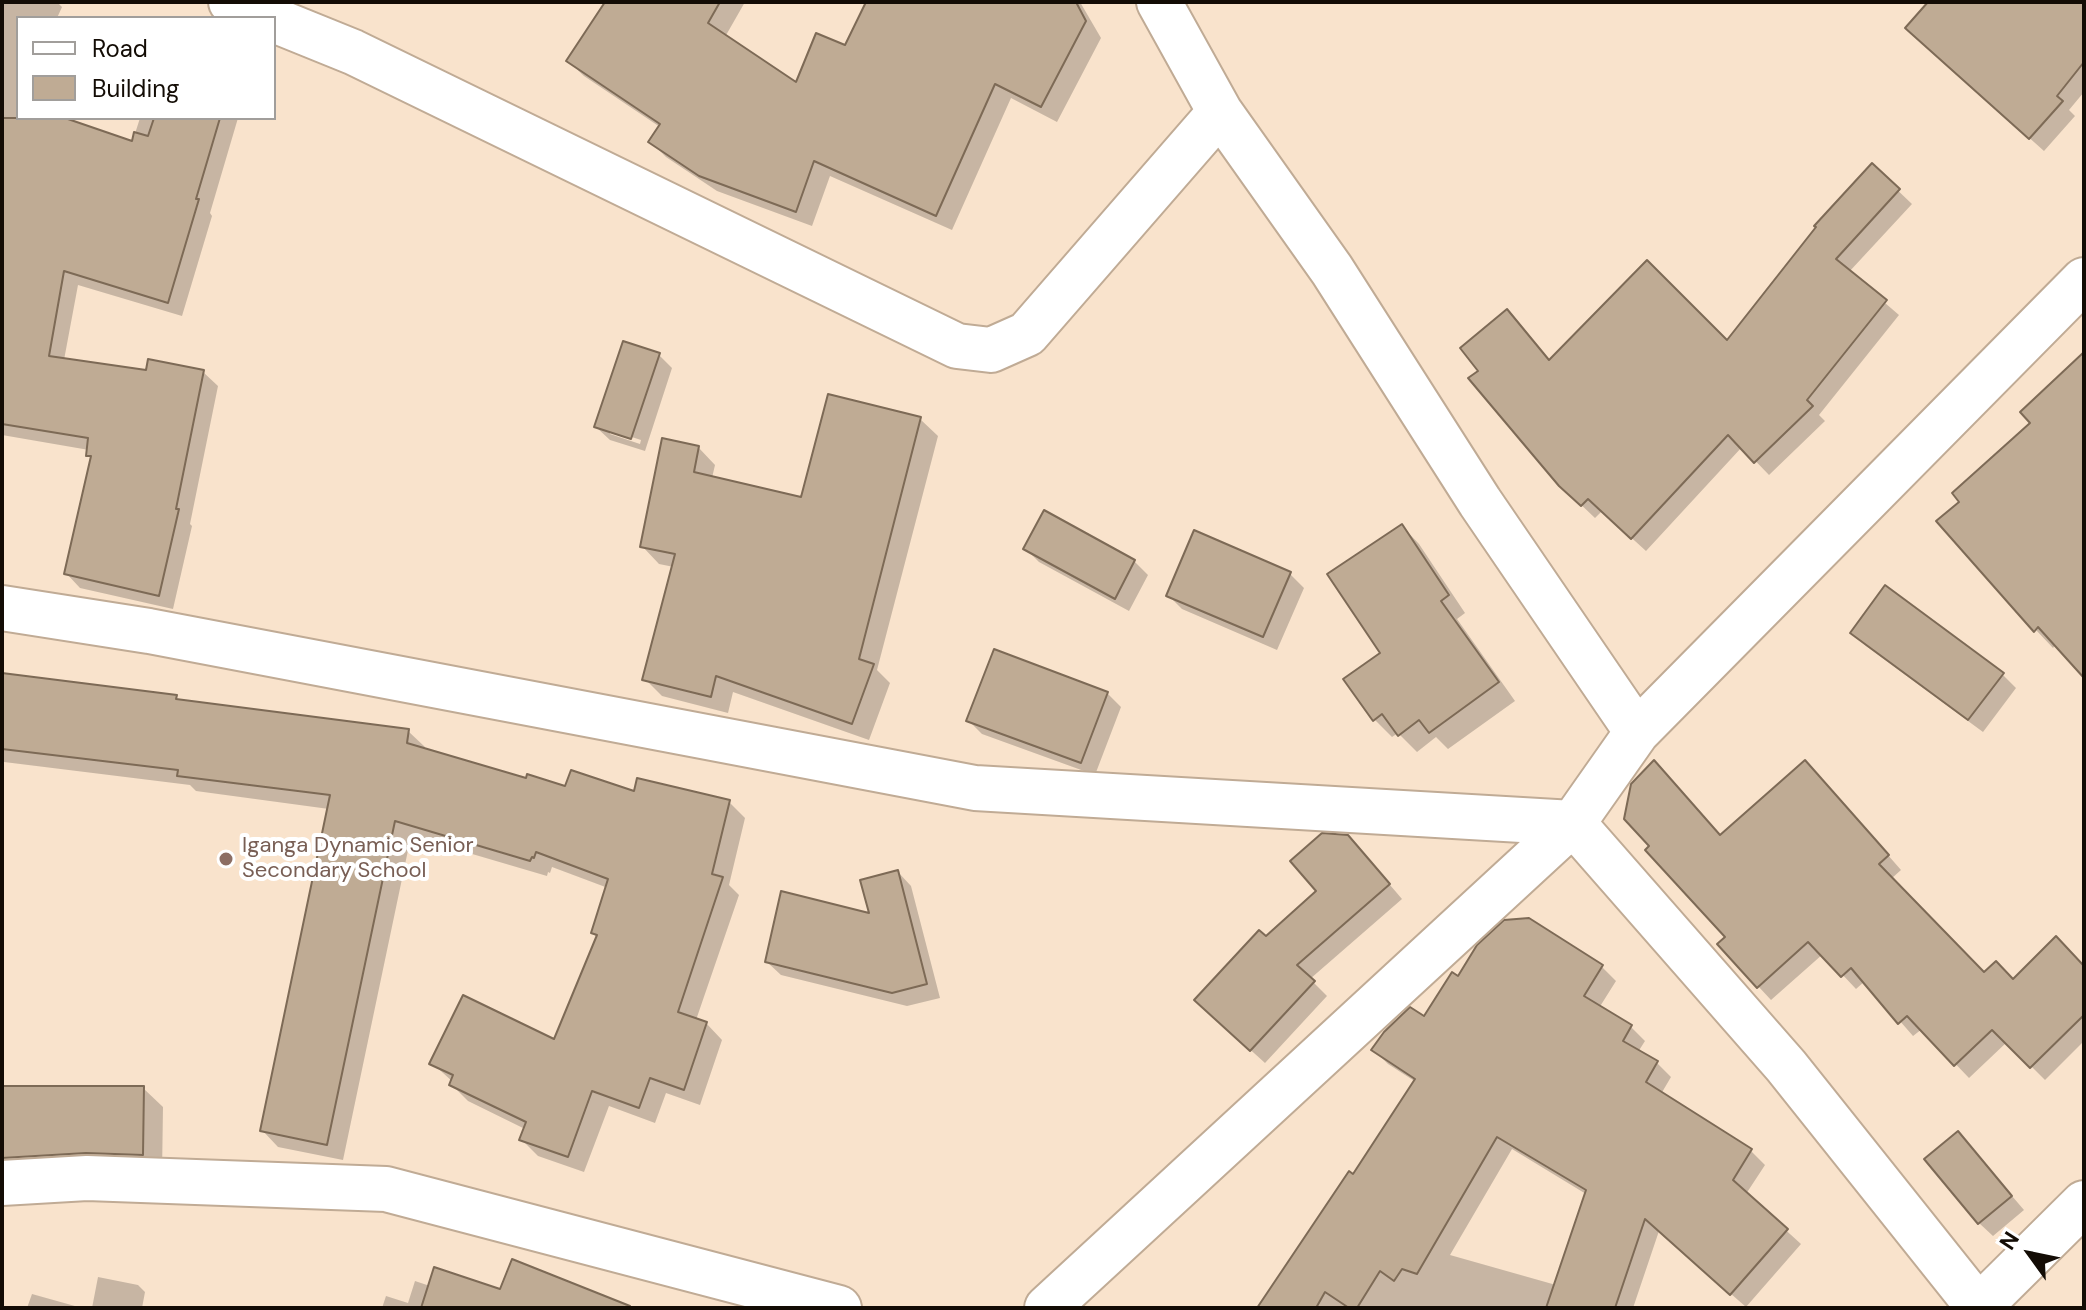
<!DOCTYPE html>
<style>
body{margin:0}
#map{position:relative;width:2086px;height:1310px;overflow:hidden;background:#f9e3cc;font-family:"DM Sans",sans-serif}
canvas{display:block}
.frame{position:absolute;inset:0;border:4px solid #130c05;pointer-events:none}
.legend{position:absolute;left:16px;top:16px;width:260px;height:104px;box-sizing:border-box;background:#fff;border:2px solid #a19e9b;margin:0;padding:10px 14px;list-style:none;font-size:24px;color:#130c05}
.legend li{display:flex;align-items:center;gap:16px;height:40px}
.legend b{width:40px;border:2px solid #a19e9b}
.north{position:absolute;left:1990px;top:1214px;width:80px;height:80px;-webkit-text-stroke:6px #fff;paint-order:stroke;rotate:303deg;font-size:22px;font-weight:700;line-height:32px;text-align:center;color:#130c05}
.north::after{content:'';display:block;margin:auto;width:28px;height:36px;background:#130c05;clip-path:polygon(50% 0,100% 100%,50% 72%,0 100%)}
</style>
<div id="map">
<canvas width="2086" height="1310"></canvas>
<div class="frame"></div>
<ul class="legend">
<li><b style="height:10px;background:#fff"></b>Road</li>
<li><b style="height:22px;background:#bfab94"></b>Building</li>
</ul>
<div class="north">N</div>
</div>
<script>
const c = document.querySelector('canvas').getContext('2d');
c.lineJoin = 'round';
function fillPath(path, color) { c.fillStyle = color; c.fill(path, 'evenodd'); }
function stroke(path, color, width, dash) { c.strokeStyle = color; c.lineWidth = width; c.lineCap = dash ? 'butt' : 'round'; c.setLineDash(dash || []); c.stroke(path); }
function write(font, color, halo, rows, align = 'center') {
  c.font = font + ' "DM Sans",sans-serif'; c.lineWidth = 8; c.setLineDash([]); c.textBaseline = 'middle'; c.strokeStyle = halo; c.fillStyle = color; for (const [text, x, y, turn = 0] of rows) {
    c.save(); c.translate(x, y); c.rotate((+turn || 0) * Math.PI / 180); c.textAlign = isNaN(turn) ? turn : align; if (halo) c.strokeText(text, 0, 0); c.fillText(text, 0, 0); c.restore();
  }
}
const shadow = new Path2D(`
 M2 2H57L62 7 57 18H18V118H59L132 143 140 118H238L210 213 212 216 182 316 78 285 64 360 148 372H203L218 386 190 524 192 526 173 609 80 588 66 573 92 459 88 455 89 450 2 435Z
 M667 2H745L725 37 797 85 846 47 869 2H1080L1101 38 1057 122 1011 98 952 230 830 176 812 226 717 191 666 157 650 141 660 127 584 76 568 61Z
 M1931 2H2078L2084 7V92L2069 110 2075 116 2044 151 1921 41Z
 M1872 166 1912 204 1849 272 1899 315 1819 415 1825 421 1769 475 1742 447 1646 551 1602 511 1595 518 1575 499 1520 325 1550 361 1727 343Z
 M659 355 672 368 645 451 610 440 596 427ZM610 430 641 440 640 444 610 434Z
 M2084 365V674L2056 644 2053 648 2036 630 1939 521 1962 502Z
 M829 396 920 419 938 436 877 670 890 683 869 740 733 692 728 713 662 696 645 679 674 567 659 564 642 546 698 447 715 465 712 478 803 500Z
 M1402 526 1419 544 1465 613 1457 619 1515 701 1448 749 1436 737 1417 752 1398 733 1392 737 1375 720Z
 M1025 548 1134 561 1148 575 1129 611 1039 562Z
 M1290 574 1304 588 1277 650 1182 609 1168 595Z
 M1852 632 2002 674 2016 688 1983 732 1866 646Z
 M2 675 176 697 181 702 408 731 425 747 424 750 527 780 566 789 729 802 745 818 729 885 739 895 696 1020 706 1023 722 1040 700 1105 666 1093 655 1123 609 1106 584 1172 538 1156 521 1139 525 1129 468 1101 451 1084 453 1082 432 1063 555 1042 598 938 593 933 608 888 552 867 550 873 548 872 547 876 411 836 343 1160 278 1147 262 1130 329 809 196 791 190 785 4 762 2 760Z
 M1107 693 1121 707 1095 775 982 734 969 721Z
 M1819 776 1901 870 1891 879 1984 975 2013 981 2084 968V1041L2045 1080 2007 1042 1969 1078 1922 1029 1913 1036 1865 981 1856 989 1823 954 1771 1000 1758 986 1728 937 1721 837Z
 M1361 851 1402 899 1310 979 1327 996 1265 1063 1211 1014 1266 939Z
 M898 872 911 886 940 998 907 1006 781 975 767 962 871 915Z
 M1602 967 1616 981 1599 1008 1631 1027 1645 1041 1638 1052 1657 1063 1671 1077 1661 1094 1751 1151 1765 1165 1746 1194 1801 1244 1746 1307 1659 1231 1633 1308H1259L1354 1177 1416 1082 1388 1064 1374 1050 1424 1019 1458 979ZM1512 1149 1586 1194 1556 1285 1450 1255Z
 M2 1088H143L163 1107 162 1174 2 1177Z
 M1958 1133 2024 1210 1993 1236 1979 1223Z
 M98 1277 138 1285 145 1292 142 1308H92Z
 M415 1281 430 1286 489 1287 613 1308H382L386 1296 408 1303Z
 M32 1294 82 1308H27Z`);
const building = new Path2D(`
 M605 2H720L708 23 796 82 816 33 845 45 866 2H1076L1086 21 1041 107 995 84 936 216 814 161 796 212 699 176 648 142 660 124 566 61Z
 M1928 2H2084V62L2057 96 2063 101 2029 139 1905 28Z
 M2 118H65L132 141 134 132 148 136 154 118H220L196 199H199L168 303 64 271 49 356 146 370 148 359 204 370 176 509H179L159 596 64 574 91 456H86L88 438 2 424Z
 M1872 163 1900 189 1836 259 1887 300 1807 400 1813 406 1754 463 1728 435 1631 539 1588 499 1581 506 1559 486 1468 378 1478 371 1460 348 1507 309 1549 360 1647 260 1727 340 1816 227 1814 226Z
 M623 341 660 353 631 439 594 427Z
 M2084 352V678L2038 627 2034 632 1936 521 1959 502 1952 493 2030 423 2020 412Z
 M828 394 921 417 859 659 874 664 852 724 716 676 711 697 642 680 675 554 640 547 662 438 699 446 694 472 801 497Z
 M1044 510 1135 560 1115 599 1023 549Z
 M1402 524 1449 595 1441 601 1499 682 1429 733 1419 720 1398 736 1382 714 1373 721 1343 679 1380 653 1327 574Z
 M1194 530 1291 572 1263 637 1166 596Z
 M1885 585 2004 673 1968 720 1850 633Z
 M994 649 1108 692 1081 763 966 721Z
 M2 673 177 695 176 699 409 729 407 743 526 778 527 774 565 786 571 770 634 791 637 778 730 800 712 874 723 877 678 1012 707 1022 684 1090 650 1078 639 1108 592 1091 568 1157 519 1140 526 1122 449 1085 453 1075 429 1064 463 995 554 1039 597 935 591 933 608 879 536 852 534 858 532 857 530 861 395 821 327 1145 260 1131 330 795 177 776 178 770 2 749Z
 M1654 760 1720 835 1805 760 1889 855 1879 864 1984 972 1996 961 2013 979 2056 936 2084 966V1015L2030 1068 1992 1030 1954 1066 1907 1016 1898 1024 1851 968 1841 977 1808 942 1757 988 1717 944 1725 937 1645 850 1649 846 1624 819 1631 784Z
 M1322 833 1348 835 1390 884 1297 965 1315 981 1250 1051 1194 1000 1259 930 1266 936 1316 891 1290 861Z
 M898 870 927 984 892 993 765 962 781 891 869 913 860 880Z
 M1529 918 1603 965 1584 996 1632 1025 1623 1041 1658 1061 1646 1082 1752 1149 1733 1180 1788 1229 1730 1295 1645 1219 1615 1308H1546L1586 1190 1497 1137 1417 1274 1402 1269 1394 1281 1380 1271 1357 1308H1349L1325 1292 1316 1308H1257L1349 1171 1353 1174 1415 1079 1371 1050 1384 1032 1410 1007 1424 1016 1452 972 1458 976 1477 945 1504 920Z
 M2 1086H144L143 1155 86 1153 2 1158Z
 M1958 1131 2012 1196 1978 1224 1924 1159Z
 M512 1259 630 1306 629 1308H421L434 1267 500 1289Z`);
const minor = new Path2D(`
 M231 2 270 18
 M1159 2 1220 112 1332 270 1480 502 1637 732
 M274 20 353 52 957 346 991 350 1027 334 1220 112
 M2 608 149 631 975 788 1573 823 1786 1066 1979 1308
 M2 1183 87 1178 386 1189 839 1308
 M1047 1308 1573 823 1637 732 2084 280
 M1978 1308 2084 1203`);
const markers = [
 [226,859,8,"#8d6e63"]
];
const educationNames = [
 ["Iganga Dynamic Senior",242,846],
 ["Secondary School",242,871]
];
fillPath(shadow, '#0003');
fillPath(building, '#bfab94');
stroke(building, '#7d6a56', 2);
stroke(minor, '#c0ab95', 48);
stroke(minor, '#fff', 44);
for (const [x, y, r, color] of markers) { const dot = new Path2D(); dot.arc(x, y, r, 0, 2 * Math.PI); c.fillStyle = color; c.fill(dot); stroke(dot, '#fff', 3); }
write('22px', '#785e54', '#fff', educationNames, 'left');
</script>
